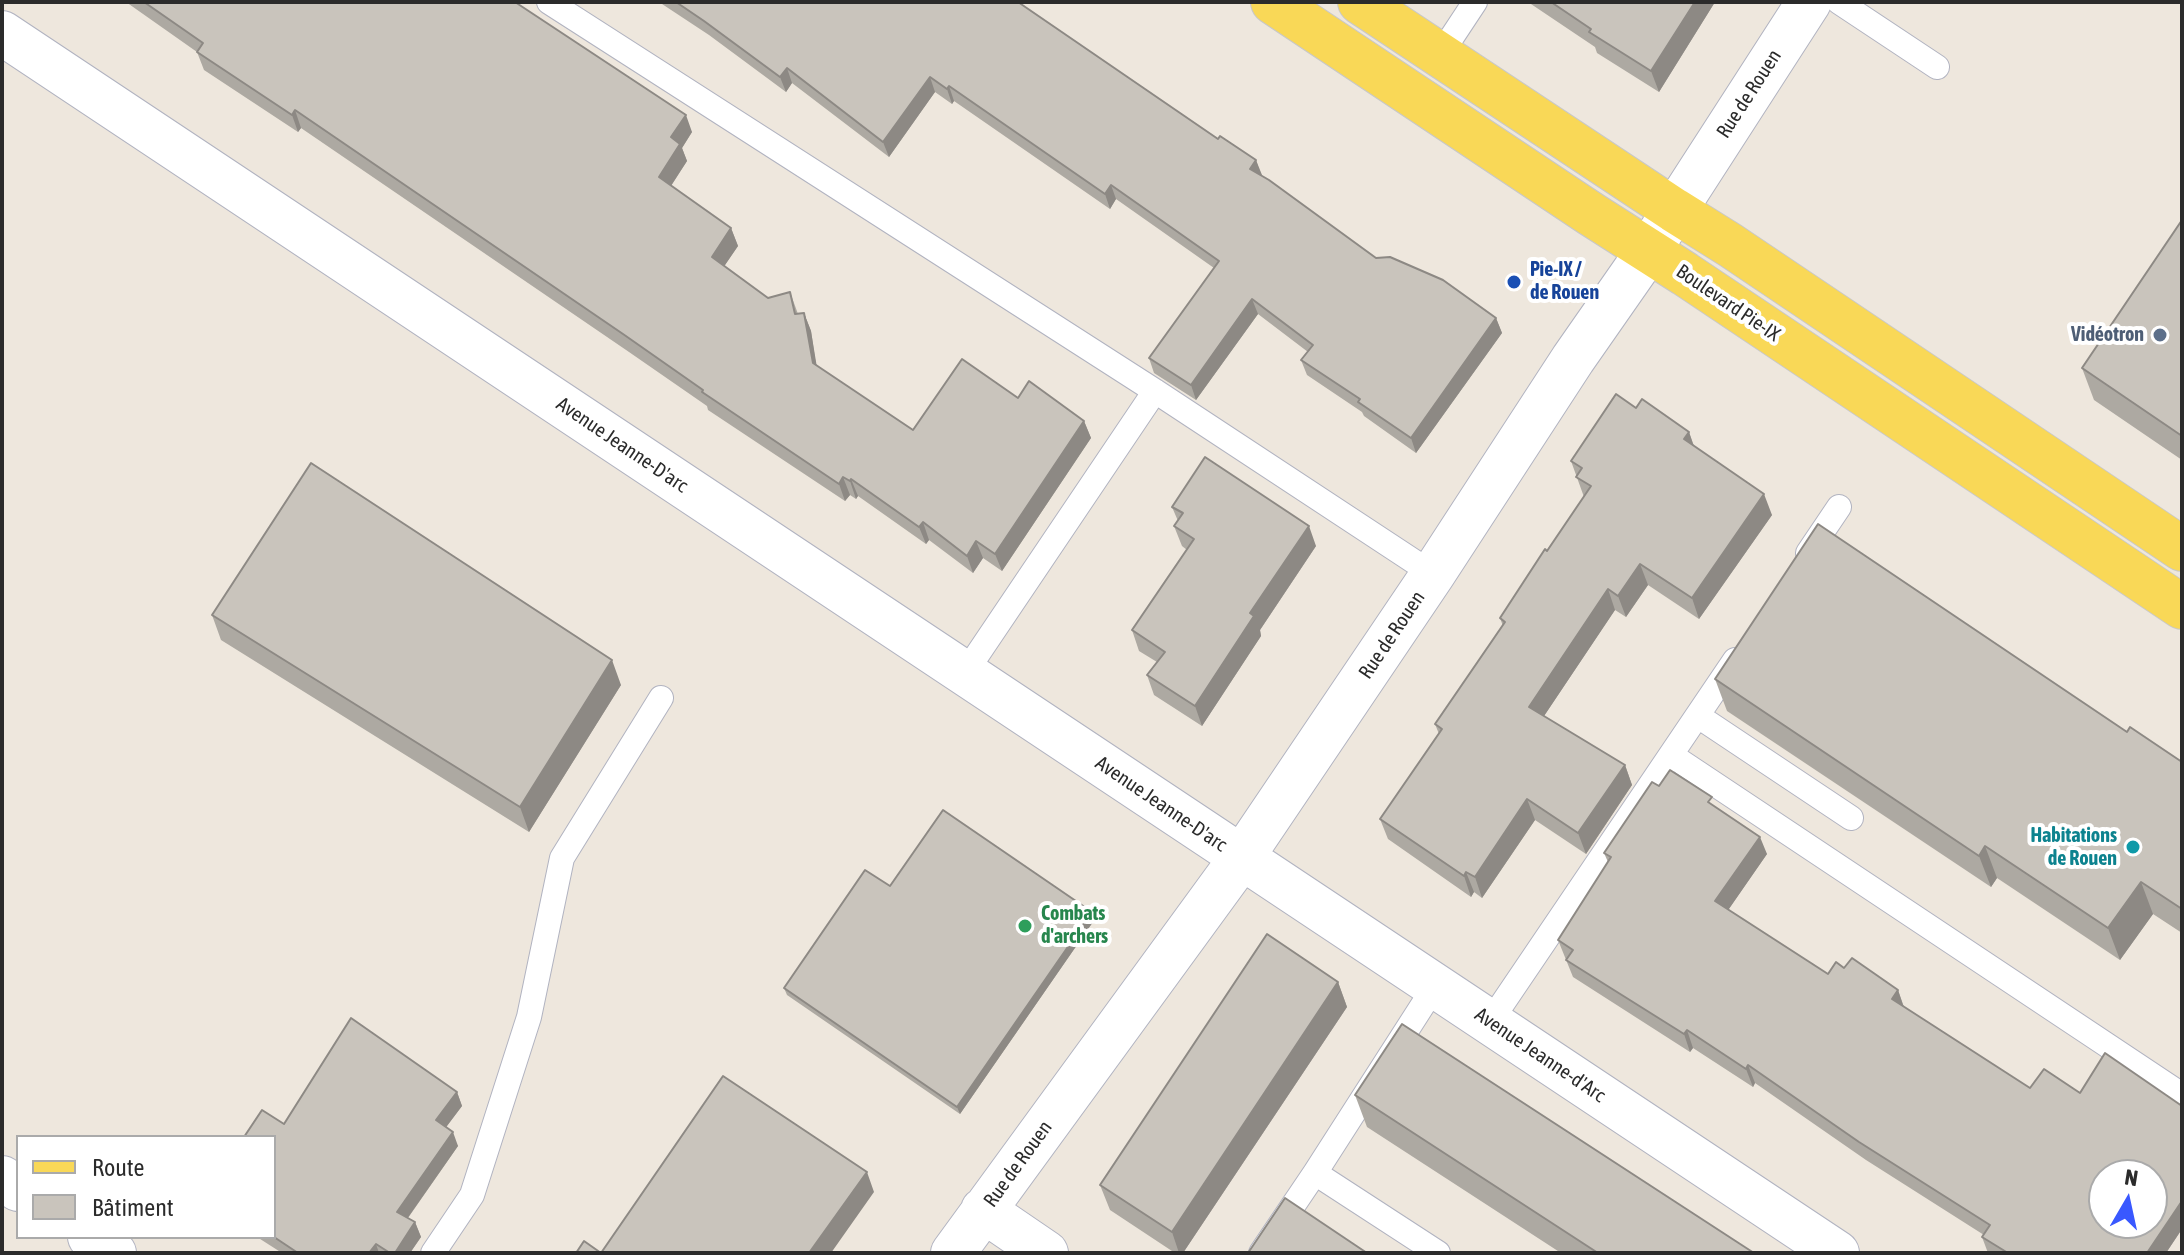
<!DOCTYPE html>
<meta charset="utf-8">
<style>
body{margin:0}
#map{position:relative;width:2184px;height:1255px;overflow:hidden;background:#eee7dd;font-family:"Asap Condensed",sans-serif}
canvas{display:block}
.frame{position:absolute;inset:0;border:4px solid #2b2b2b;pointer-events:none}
.legend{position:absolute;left:16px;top:1135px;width:260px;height:104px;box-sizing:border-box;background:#fff;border:2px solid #aaa;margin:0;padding:10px 14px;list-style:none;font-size:24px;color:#2b2b2b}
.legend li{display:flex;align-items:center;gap:16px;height:40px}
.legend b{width:40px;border:2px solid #aaa}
.north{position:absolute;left:2088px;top:1159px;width:80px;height:80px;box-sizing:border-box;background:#fff;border:2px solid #aaa;border-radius:50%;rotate:9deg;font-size:22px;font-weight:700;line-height:32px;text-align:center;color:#2b2b2b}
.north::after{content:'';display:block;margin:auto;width:28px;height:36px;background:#3958ff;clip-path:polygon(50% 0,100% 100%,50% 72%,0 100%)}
</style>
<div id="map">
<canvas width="2184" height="1255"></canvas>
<div class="frame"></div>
<ul class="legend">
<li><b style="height:10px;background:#f9d857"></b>Route</li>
<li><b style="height:22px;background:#c9c4bc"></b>Bâtiment</li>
</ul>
<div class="north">N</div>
</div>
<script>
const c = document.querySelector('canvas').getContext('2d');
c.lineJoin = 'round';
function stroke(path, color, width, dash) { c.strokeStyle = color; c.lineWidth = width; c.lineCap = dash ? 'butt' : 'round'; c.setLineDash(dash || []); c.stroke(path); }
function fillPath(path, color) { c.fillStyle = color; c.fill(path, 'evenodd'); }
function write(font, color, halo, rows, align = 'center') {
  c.font = font + ' "Asap Condensed",sans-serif'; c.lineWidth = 8; c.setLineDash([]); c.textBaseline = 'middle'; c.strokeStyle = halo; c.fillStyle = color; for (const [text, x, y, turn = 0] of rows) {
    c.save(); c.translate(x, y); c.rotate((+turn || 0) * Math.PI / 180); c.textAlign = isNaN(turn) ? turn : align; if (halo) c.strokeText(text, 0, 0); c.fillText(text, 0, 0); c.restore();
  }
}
const lane = new Path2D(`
 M549 2 1155 391 1433 574
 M1839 2 1937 67
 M1440 55 1475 2
 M1808 553 1839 507
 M965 673 1155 391
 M1698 716 1851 818
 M1671 755 2182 1095
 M1490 1022 1735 660
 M1315 1173 1438 1253
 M433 1253 472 1195 529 1017 562 858 661 698
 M1261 1253 1315 1173 1435 986`);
const street = new Path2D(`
 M2 33 1837 1253
 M2 1178 18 1189
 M983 1210 1046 1253
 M90 1237 114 1253
 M953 1253 1242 857 1433 574 1573 359 1649 250 1809 2`);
const primary = new Path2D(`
 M1273 2 1591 214 1685 274 2182 607
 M1360 2 1674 210 1730 245 2182 549`);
const wall = new Path2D(`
 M126 2H515L692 132 682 148 687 161 671 186 731 228 738 246 724 266 768 298 790 292 798 314 804 313 811 331 816 365 913 430 1018 398 1084 421 1091 438 1002 571 983 558 973 573 929 540 926 544 858 496 856 499 850 495 845 501 708 410 707 406 629 352 301 128 298 132 204 70 197 52Z
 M659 2H1018L1218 139 1256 160 1261 176 1376 258 1496 318 1502 333 1416 453 1364 416 1362 412 1307 375 1301 360 1308 352 1258 314 1196 400 1154 373 1149 358 1214 268 1116 199 1110 209 954 101 952 104 935 92 889 157 792 83 786 92 709 35Z
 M1528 2H1715L1659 92 1597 53 1595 47Z
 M2182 220V460L2094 400 2082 368Z
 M1636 408 1689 432 1694 446 1772 515 1699 619 1648 585 1626 617 1615 610 1544 716 1625 765 1632 785 1586 854 1535 820 1482 898 1474 892 1471 897 1388 839 1380 819 1439 734 1435 724 1503 626 1500 618 1584 497 1571 461Z
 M1172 507 1316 546 1260 630 1261 636 1202 726 1154 695 1147 675 1157 662 1139 651 1132 630 1187 550 1182 546 1174 526 1178 521Z
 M212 615 621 685 529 832 221 640Z
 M1715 679 2127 732 2182 762V933L2153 914 2120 960 1997 878 1991 887 1727 711Z
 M1659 786 1715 807 1767 854 1728 910 1828 974 1844 968 1898 990 1904 1007 2182 1229 2166 1253H1988L1982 1237 1984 1235 1866 1160 1755 1083 1753 1087 1693 1048 1690 1052 1573 977 1558 940 1608 862 1604 853Z
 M890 886 1092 912 1095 919 960 1114 787 995 784 988Z
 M1338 982 1347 1007 1183 1253H1175L1110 1210 1100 1185Z
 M457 1092 462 1106 446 1127 458 1146 408 1218 415 1222 421 1237 410 1253H282L257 1237H274L284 1124Z
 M1355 1095 1754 1253H1561L1367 1127Z`);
const shadedWall = new Path2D(`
 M1695 2H1715L1659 92 1651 71Z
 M787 68 792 83 786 92 780 77Z
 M930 77 935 92 889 157 883 142Z
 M949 86 954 101 952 104 947 89Z
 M295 110 301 128 298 132 292 115Z
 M686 115 692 132 682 148 687 161 665 195 659 177 671 137Z
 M1256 160 1262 175 1255 184 1250 169Z
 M1111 185 1116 199 1110 209 1105 194Z
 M731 228 738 246 719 274 712 257Z
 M1252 299 1258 314 1196 400 1191 385Z
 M804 313 811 331 819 380 813 363Z
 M1496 318 1502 333 1416 453 1411 438Z
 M1084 421 1091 438 1002 571 995 554Z
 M1689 432 1696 453 1684 439Z
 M843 477 850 495 845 501 839 484Z
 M851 479 858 496 856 499 850 481Z
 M1764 494 1772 515 1699 619 1692 598Z
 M923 522 929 540 926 544 919 527Z
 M1309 526 1316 546 1260 630 1261 636 1202 726 1195 706 1250 613Z
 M976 541 983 558 973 573 967 556Z
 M1640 564 1648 585 1626 617 1618 596Z
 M1608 589 1615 610 1536 728 1529 707Z
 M612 660 621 685 529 832 520 807Z
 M1625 765 1632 785 1586 854 1578 833Z
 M1527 799 1535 820 1482 898 1475 877Z
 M1760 837 1767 854 1722 919 1715 901Z
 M1985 846 1997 878 1991 887 1979 856Z
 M1466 872 1474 892 1471 897 1464 876Z
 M2141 882 2153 914 2120 960 2108 928Z
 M1092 912 1095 919 960 1114 957 1107Z
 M1338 982 1347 1007 1183 1253H1179L1172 1232Z
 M1898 990 1904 1008 1892 999Z
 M1687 1030 1693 1048 1690 1052 1684 1034Z
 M1748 1065 1755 1083 1753 1087 1746 1069Z
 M457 1092 462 1106 441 1134 436 1120Z
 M453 1132 458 1146 402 1226 397 1212Z
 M867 1172 874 1192 831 1253H809Z
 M2182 1201V1229L2166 1253H2147Z
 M415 1222 421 1237 410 1253H395Z
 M376 1244 379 1253H369Z`);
const building = new Path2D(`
 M144 2H515L686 115 671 137 680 144 659 177 731 228 712 257 768 298 790 292 795 314 804 313 813 363 913 430 962 359 1018 398 1029 381 1084 421 995 554 976 541 967 556 923 522 919 527 851 479 850 481 843 477 839 484 702 392 703 390 623 334 295 110 292 115 197 52 203 43Z
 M676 2H1018L1218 139 1220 136 1256 160 1250 169 1269 180 1376 258 1390 257 1443 280 1496 318 1411 438 1358 402 1360 399 1301 360 1313 345 1252 299 1191 385 1149 358 1219 261 1111 185 1105 194 949 86 947 89 930 77 883 142 787 68 780 77 704 21Z
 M1551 2H1695L1651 71 1589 32 1591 29Z
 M2182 220V436L2082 368Z
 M1616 394 1636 408 1642 399 1689 432 1684 439 1764 494 1692 598 1640 564 1618 596 1608 589 1529 707 1625 765 1578 833 1527 799 1475 877 1466 872 1464 876 1380 819 1442 729 1435 724 1505 622 1500 618 1545 549 1547 551 1591 486 1576 477 1582 468 1571 461Z
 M1205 457 1309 526 1250 613 1254 616 1195 706 1147 675 1165 652 1132 630 1194 539 1174 526 1183 513 1172 507Z
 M311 463 612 660 520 807 212 615Z
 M1818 524 2127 732 2130 727 2182 762V909L2141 882 2108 928 1985 846 1979 856 1715 679Z
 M1670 770 1712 797 1708 802 1760 837 1715 901 1828 974 1836 962 1844 968 1852 958 1898 990 1892 999 2030 1088 2044 1069 2080 1093 2105 1053 2182 1106V1201L2147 1253H2008L1982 1237 1990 1225 1859 1142 1748 1065 1746 1069 1687 1030 1684 1034 1566 960 1573 950 1558 940 1611 857 1604 853 1652 782 1659 786ZM2104 1175H2152V1223H2104Z
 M943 810 1092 912 957 1107 784 988 865 870 890 886Z
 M1267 934 1338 982 1172 1232 1100 1185Z
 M351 1018 457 1092 436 1120 453 1132 397 1212 415 1222 395 1253H390L376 1244 369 1253H298L274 1237V1137H244L262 1110 284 1124Z
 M1402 1024 1754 1253H1598L1355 1095Z
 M723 1076 867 1172 809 1253H576L584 1241 601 1253Z
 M1285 1198 1367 1253H1248Z`);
const markers = [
 [1514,282,8,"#1a4fb4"],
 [2160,335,8,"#5c6f8a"],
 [2133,847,8,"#0f9aa8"],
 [1025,926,8,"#2e9e5b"]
];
const streetNames = [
 ["Rue de Rouen",1749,94,-57],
 ["Boulevard Pie-IX",1728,303,34],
 ["Avenue Jeanne-D'arc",622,445,34],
 ["Rue de Rouen",1392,635,-56],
 ["Avenue Jeanne-D'arc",1161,804,34],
 ["Avenue Jeanne-d'Arc",1540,1055,34],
 ["Rue de Rouen",1018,1164,-54]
];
const transitNames = [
 ["Pie-IX /",1530,270],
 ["de Rouen",1530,293]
];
const serviceNames = [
 ["Vidéotron",2144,335]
];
const cultureNames = [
 ["Habitations",2117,836],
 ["de Rouen",2117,859]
];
const leisureNames = [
 ["Combats",1041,914],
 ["d'archers",1041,937]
];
stroke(lane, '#b1b3c0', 26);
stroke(street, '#b1b3c0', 46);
stroke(primary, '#c8c8c8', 46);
stroke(lane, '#fff', 24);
stroke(street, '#fff', 44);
stroke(primary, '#f9d857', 44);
fillPath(wall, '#ada9a2');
fillPath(shadedWall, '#8d8984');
fillPath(building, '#c9c4bc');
stroke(building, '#8d8984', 2);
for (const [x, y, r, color] of markers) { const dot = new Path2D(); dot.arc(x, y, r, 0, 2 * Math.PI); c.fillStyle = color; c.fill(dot); stroke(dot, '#fff', 3); }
write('20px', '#2b2b2b', '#fff', streetNames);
write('bold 20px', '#164399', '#fff', transitNames, 'left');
write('bold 20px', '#4e5e75', '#fff', serviceNames, 'right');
write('bold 20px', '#0d838f', '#fff', cultureNames, 'right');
write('bold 20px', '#27864d', '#fff', leisureNames, 'left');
</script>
